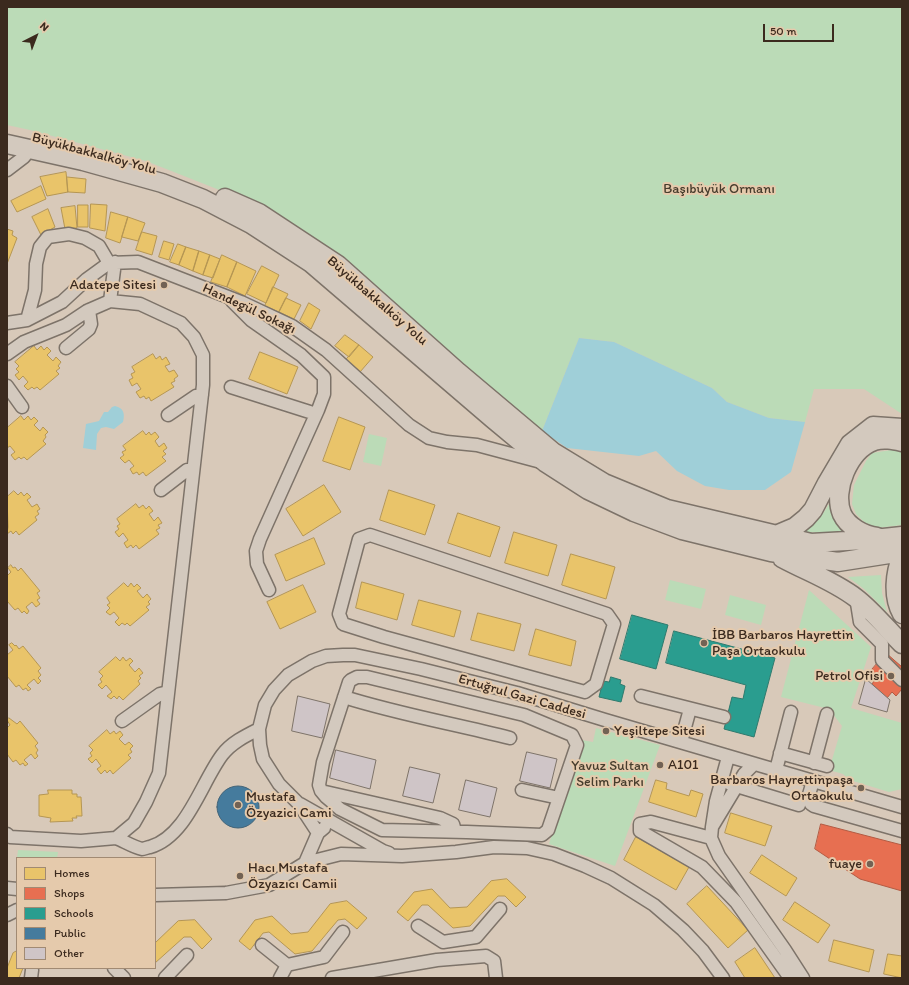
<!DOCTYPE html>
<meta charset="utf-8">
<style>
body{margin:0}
#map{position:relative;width:909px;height:985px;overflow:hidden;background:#d8c9b9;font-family:Itim,sans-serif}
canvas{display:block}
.frame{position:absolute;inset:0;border:8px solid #3b2a1e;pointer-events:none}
.legend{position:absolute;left:16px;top:857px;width:140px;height:112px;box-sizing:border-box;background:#e5caac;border:1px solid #a18a73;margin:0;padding:5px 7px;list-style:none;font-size:12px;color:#3b2a1e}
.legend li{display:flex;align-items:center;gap:8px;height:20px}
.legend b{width:20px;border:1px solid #a18a73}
.north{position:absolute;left:16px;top:16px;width:40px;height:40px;-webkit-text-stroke:3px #e5caac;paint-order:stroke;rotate:42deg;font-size:11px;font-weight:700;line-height:16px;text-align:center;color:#3b2a1e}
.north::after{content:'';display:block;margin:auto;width:14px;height:18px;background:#3b2a1e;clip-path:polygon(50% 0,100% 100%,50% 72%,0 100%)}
.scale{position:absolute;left:763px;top:24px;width:71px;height:18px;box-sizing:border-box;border:2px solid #3b2a1e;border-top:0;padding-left:5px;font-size:12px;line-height:14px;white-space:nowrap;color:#3b2a1e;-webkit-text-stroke:3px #e5caac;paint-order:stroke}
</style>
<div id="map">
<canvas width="909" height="985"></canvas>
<div class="frame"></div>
<ul class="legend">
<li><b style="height:11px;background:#e9c46a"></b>Homes</li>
<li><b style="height:11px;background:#e76f51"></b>Shops</li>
<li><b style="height:11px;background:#2a9d8f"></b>Schools</li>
<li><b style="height:11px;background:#457b9d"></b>Public</li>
<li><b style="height:11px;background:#cfc5c7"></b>Other</li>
</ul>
<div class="north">N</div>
<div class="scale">50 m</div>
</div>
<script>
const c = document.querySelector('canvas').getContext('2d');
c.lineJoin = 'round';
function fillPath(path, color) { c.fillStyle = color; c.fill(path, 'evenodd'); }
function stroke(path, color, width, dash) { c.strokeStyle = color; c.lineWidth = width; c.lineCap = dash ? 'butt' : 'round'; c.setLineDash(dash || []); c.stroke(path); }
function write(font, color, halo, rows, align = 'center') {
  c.font = font + ' Itim,sans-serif'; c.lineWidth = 4; c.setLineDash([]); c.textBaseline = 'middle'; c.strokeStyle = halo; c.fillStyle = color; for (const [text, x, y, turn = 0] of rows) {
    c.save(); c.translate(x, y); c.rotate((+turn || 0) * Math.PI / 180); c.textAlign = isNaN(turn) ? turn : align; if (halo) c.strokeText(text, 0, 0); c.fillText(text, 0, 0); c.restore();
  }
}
const green = new Path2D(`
 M7 7H902V414L864 389H814L805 422 769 418 727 402 712 388 614 342 579 338 542 431 222 191 146 161 30 130 7 125Z
 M369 434 387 438 381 466 363 462Z
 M898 449 902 452V525L877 528 864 522 856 514 852 504 854 485 866 461 872 453Z
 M830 502 854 534 804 532C816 523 823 515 830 502Z
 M881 575 882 593 887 612 864 589 848 577Z
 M670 580 706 589 701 609 665 600Z
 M809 590 871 647 851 708 902 723V789L889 792 850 780 843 774 829 770 842 726 829 709 781 697Z
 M730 595 766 605 761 625 725 615Z
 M596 728 660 745 615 866 549 844 582 740 593 742Z
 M18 850 58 852 57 858H17Z`);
const water = new Path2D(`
 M579 338 614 342 712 388 727 402 769 418 805 422 791 472 765 490H729L705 486 677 471 656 451 639 456 567 448 542 431Z
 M115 406C124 408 125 414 123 422L114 429 106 427 101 428 97 434 96 450 83 448 86 424 99 421 104 412H108L112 407Z`);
const homes = new Path2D(`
 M66 172 68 192 47 196 40 177Z
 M67 177 86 179 85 193 68 192Z
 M41 186 46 199 17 212 11 201Z
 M91 204 107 205 105 231 90 228Z
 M78 205H88V227H78Z
 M75 206 77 228 65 229 61 208Z
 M48 209 55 227 41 235 32 217Z
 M111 212 128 217 120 243 106 238Z
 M128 217 145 223 138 241 122 237Z
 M7 229 13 231 12 235 17 238 7 264Z
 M142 232 157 236 152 255 136 250Z
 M164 241 174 244 169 260 159 257Z
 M178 244 186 247 179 265 170 262Z
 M186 247 199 251 193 271 179 265Z
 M199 251 210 255 203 275 193 271Z
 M210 255 220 259 213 278 203 275Z
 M222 255 237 262 227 287 211 282Z
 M237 262 256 271 245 296 227 287Z
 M262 266 279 275 266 303 247 294Z
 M273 287 288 294 279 312 265 306Z
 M286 298 301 305 294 319 279 312Z
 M309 303 320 310 311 329 300 321Z
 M345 335 359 345 349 357 335 346Z
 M359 345 373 357 360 372 345 361Z
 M34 346 37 350 41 346 44 350 47 347 51 351 47 355 53 361 56 357 61 362 58 366 60 368 56 371 59 374 40 390 37 387 34 389 32 387 28 390 24 386 28 382 23 376 19 380 15 375 19 372 16 369 19 366 15 362Z
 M260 352 298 367 287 394 249 379Z
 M153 354 156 359 160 356 162 360 166 357 170 364 165 366 169 372 174 370 178 376 174 379 175 381 171 383 174 387 151 401 149 397 146 399 144 396 140 398 136 392 141 389 137 383 132 386 129 380 133 378 131 374 135 372 132 367Z
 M21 416 24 420 28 416 31 420 34 417 38 421 34 425 40 431 43 427 48 432 45 435 46 437 43 441 46 444 27 460 24 457 21 459 19 457 15 460 11 455 15 452 10 446 7 448V428Z
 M339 417 365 427 350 470 323 461Z
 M143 431 146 435 149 432 151 435 155 432 159 437 155 441 159 447 164 443 167 448 163 451 166 454 162 457 166 461 146 476 143 472 139 475 137 472 133 474 130 469 134 466 129 460 125 463 120 458 124 455 122 452 126 450 123 446Z
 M324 485 341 512 303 536 286 509Z
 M389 490 435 505 425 535 380 520Z
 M14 491 18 495 21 492 24 496 27 493 31 497 27 500 32 507 37 504 40 509 37 511 39 514 35 517 37 520 19 535 16 531 13 534 11 531 7 534 8 527 7 497Z
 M136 504 139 508 143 505 146 509 149 506 153 511 149 514 154 521 158 517 162 523 158 525 160 528 156 530 159 534 139 549 136 545 133 548 131 545 127 548 124 543 128 540 123 533 119 537 115 532 119 529 117 526 120 524 117 519Z
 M458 513 500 527 490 557 448 543Z
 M514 532 557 545 548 576 505 563Z
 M314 538 325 564 286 581 275 555Z
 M571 554 615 567 606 599 562 585Z
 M11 565 13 568 15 567 18 571 21 568 40 591 37 593 40 598 37 600 40 604 36 607 32 602 26 607 29 611 27 614 24 611 22 613 18 608 15 610 7 601V576L11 572 8 568Z
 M362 582 404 594 397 620 356 608Z
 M124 583 128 587 131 583 134 587 137 584 141 588 137 591 143 598 147 594 151 599 148 602 150 604 146 607 149 610 130 626 127 623 125 625 122 623 119 626 115 622 119 618 114 612 110 615 106 612 110 608 107 605 110 603 107 598Z
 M303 585 316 612 280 629 267 602Z
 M419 600 461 611 454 637 412 625Z
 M478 613 521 624 514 651 471 640Z
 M536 629 576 641 571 666 529 655Z
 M12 643 15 646 16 645 19 649 23 646 41 668 38 671 41 675 38 678 41 681 38 684 34 679 27 685 31 689 28 691 26 688 23 690 19 685 16 687 7 676V655L13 650 9 645Z
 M116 657 120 661 123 657 126 661 130 658 133 661 129 665 135 672 139 668 143 673 139 676 141 678 138 681 140 684 123 700 119 696 117 699 114 696 111 699 107 696 112 692 106 685 102 689 98 685 102 682 100 679 103 676 99 672Z
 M9 718 17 724 20 721 38 743 35 746 38 750 36 753 38 756 35 759 31 754 24 760 28 764 25 766 23 763 20 765 16 760 13 762 7 754V728L10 725 7 720Z
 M107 730 110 734 114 731 116 734 120 731 123 735 119 739 125 745 129 742 133 746 130 749 132 752 128 755 131 758 113 774 110 770 107 773 105 770 101 774 97 769 101 766 96 759 92 763 88 759 92 756 90 753 93 750 89 746Z
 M656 780 667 783 666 789 689 796 691 790 703 794 696 817 649 802Z
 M48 790H72V794H77V797H81L82 816H76L77 818H72L73 821 50 822 51 818 39 816V795L48 794Z
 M731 813 772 826 765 846 725 833Z
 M636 837 689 867 676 890 624 860Z
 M762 855 797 878 786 896 750 873Z
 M507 879 526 897 516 907 505 896H498L470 926 453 928 428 905H422L408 921 397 912 414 892 432 889 450 908 467 907 491 881Z
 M707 886 748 930 728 948 687 904Z
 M347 901 367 918 357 929 345 919 338 920 312 951 295 954 269 932 263 933 250 950 239 941 255 920 272 916 291 934 308 932 330 904Z
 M795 902 830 925 818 943 783 920Z
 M195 920 212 939 202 949 191 937H184L155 963V943L178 921Z
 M834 940 874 950 869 972 829 961Z
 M755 948 775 978H745L735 962Z
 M17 951V968H23L19 978H7V968L13 953Z
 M888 954 902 956V978L884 974Z`);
const shops = new Path2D(`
 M886 653 902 667V689L896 696 892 692 887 698 872 684 876 678 870 672Z
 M821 824 902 845V891L860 879 815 849Z`);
const schools = new Path2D(`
 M632 615 668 625 656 669 620 659Z
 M674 631 775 658 754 737 724 729 732 697 743 699 746 685 666 663Z
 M611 677 621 680 620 684 625 686 621 702 599 697 603 681 609 682Z`);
const public = new Path2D(`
 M217 807a21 21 0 1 1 42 0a21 21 0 1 1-42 0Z`);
const building = new Path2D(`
 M866 679 890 700 887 712 859 704Z
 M298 696 330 704 322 738 292 731Z
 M336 750 376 760 370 789 330 778Z
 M527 752 557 759 550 788 520 781Z
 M410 767 440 774 433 803 403 796Z
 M466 780 497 788 490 817 459 810Z`);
const minor = new Path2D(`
 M7 170 24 157 30 149
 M110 301 115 262
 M232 301 251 320 301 355 324 377V394L318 410 260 539 256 551 257 564 269 590
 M27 320 35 290 36 264 40 247 48 237 69 234 85 238 99 246 109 263
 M7 323 27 320 62 302 87 279 109 263 138 262 241 302 292 326 326 350 409 425 429 438 447 442 477 445 541 462
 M66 348 89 329 91 324 89 310
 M7 354 24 342 66 325 87 311 110 301 140 304 181 323 194 337 203 355V385L159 773 146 802 134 823 116 838 81 841 10 837 7 834
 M7 386 22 407
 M231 387 316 414
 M168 415 196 396 202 395
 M161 490 187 470H193
 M370 535 607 614 614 624 596 684 585 692 384 637 343 624 339 614 359 539Z
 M856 597 860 622 882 644V660L902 680
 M357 677H367L524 715 572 735 577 745 548 830 542 835 467 832 382 830 340 809 332 802 326 797 321 791 319 785 320 779 323 762 349 682 351 680Z
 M641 696 724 717
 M344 697C398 714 455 724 510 738
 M122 721 160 694 168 692
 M681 742 690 709
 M780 753 827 766
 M728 757 716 801 712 827 744 774 754 764
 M814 763 827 714
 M776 770 791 712
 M813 781 808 798 811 804 814 806 902 831
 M730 784 799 805
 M522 790 559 798
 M321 791 440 818 453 824 455 831
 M300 804 383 851 389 853
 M712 827 711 838 719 856 785 950 803 978
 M318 833 299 804 279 784 263 759 260 745 259 729 265 705 274 690 288 675 312 661 326 656 343 655H355L421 669 517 693 605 720 902 807
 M116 838C124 841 133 847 142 849 144 849 148 847 150 847 187 836 201 783 222 755 231 743 245 736 259 729
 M711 838 651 822 640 824V831L702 867 736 902 790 978
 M305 863 318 833 324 828
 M7 888 17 889
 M155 895 226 893 269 885 305 863 341 854 402 856 456 852 494 847 527 848 554 854 585 866 611 878 654 905 683 930 703 951 723 978
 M7 915 17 910
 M418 926 443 942 476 937 500 909
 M262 945 287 965 324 957 343 932
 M114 968 124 978
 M31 978 32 970
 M165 978 187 955
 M280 978 287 965
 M332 978 437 960 486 956 494 961 496 978`);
const highway = new Path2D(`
 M7 144 83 161 162 183 203 199 251 224 311 263 493 419 546 463 588 490 634 512 682 530 771 552 838 562 902 552
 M225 198 259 213 338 265 458 372 553 452 604 483 667 509 811 543 865 540 902 536
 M776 535 795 527 806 518 813 510 827 483 850 444 873 426 902 428
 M877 537C864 535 848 527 842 514 832 490 849 450 874 441 884 438 893 440 902 442
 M902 555C895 573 892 596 902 614
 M782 558C806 571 834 581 856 598 873 611 887 629 902 644`);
const markers = [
 [164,285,4,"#726254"],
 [704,643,4,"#726254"],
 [891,676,4,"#726254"],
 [606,731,4,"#726254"],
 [660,765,4,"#726254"],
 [861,788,4,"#726254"],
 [238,805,4,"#726254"],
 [870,864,4,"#726254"],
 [240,876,4,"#726254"]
];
const streetNames = [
 ["Büyükbakkalköy Yolu",94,154,15],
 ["Büyükbakkalköy Yolu",377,301,41],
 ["Handegül Sokağı",249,309,25],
 ["Ertuğrul Gazi Caddesi",522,697,16]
];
const parkNames = [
 ["Başıbüyük Ormanı",719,189],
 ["Yavuz Sultan",610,766],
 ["Selim Parkı",610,782]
];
const poiNames = [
 ["Adatepe Sitesi",156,285,"right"],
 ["İBB Barbaros Hayrettin",712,635],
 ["Paşa Ortaokulu",712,651],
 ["Petrol Ofisi",883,676,"right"],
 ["Yeşiltepe Sitesi",614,731],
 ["A101",668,765],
 ["Barbaros Hayrettinpaşa",853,780,"right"],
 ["Ortaokulu",853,796,"right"],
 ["Mustafa",246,797],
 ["Özyazici Cami",246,813],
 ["fuaye",862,864,"right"],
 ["Hacı Mustafa",248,868],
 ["Özyazıcı Camii",248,884]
];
fillPath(green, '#bbdbb7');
fillPath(water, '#9fcfd8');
fillPath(homes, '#e9c46a');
stroke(homes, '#b59653', 1);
fillPath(shops, '#e76f51');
stroke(shops, '#b35a42', 1);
fillPath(schools, '#2a9d8f');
stroke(schools, '#2f7a6d', 1);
fillPath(public, '#457b9d');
stroke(public, '#426377', 1);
fillPath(building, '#cfc5c7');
stroke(building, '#7d7369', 1);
stroke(minor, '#7d7369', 15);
stroke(highway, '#7d7369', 21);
stroke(minor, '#d3c9be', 12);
stroke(highway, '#d3c9be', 18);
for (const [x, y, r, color] of markers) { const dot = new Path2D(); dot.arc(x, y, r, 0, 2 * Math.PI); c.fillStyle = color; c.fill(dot); stroke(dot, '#e5caac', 1.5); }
write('14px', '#3b2a1e', '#e5caac', streetNames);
write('14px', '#463d2d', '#e5caac', parkNames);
write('14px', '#3b2a1e', '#e5caac', poiNames, 'left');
</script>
